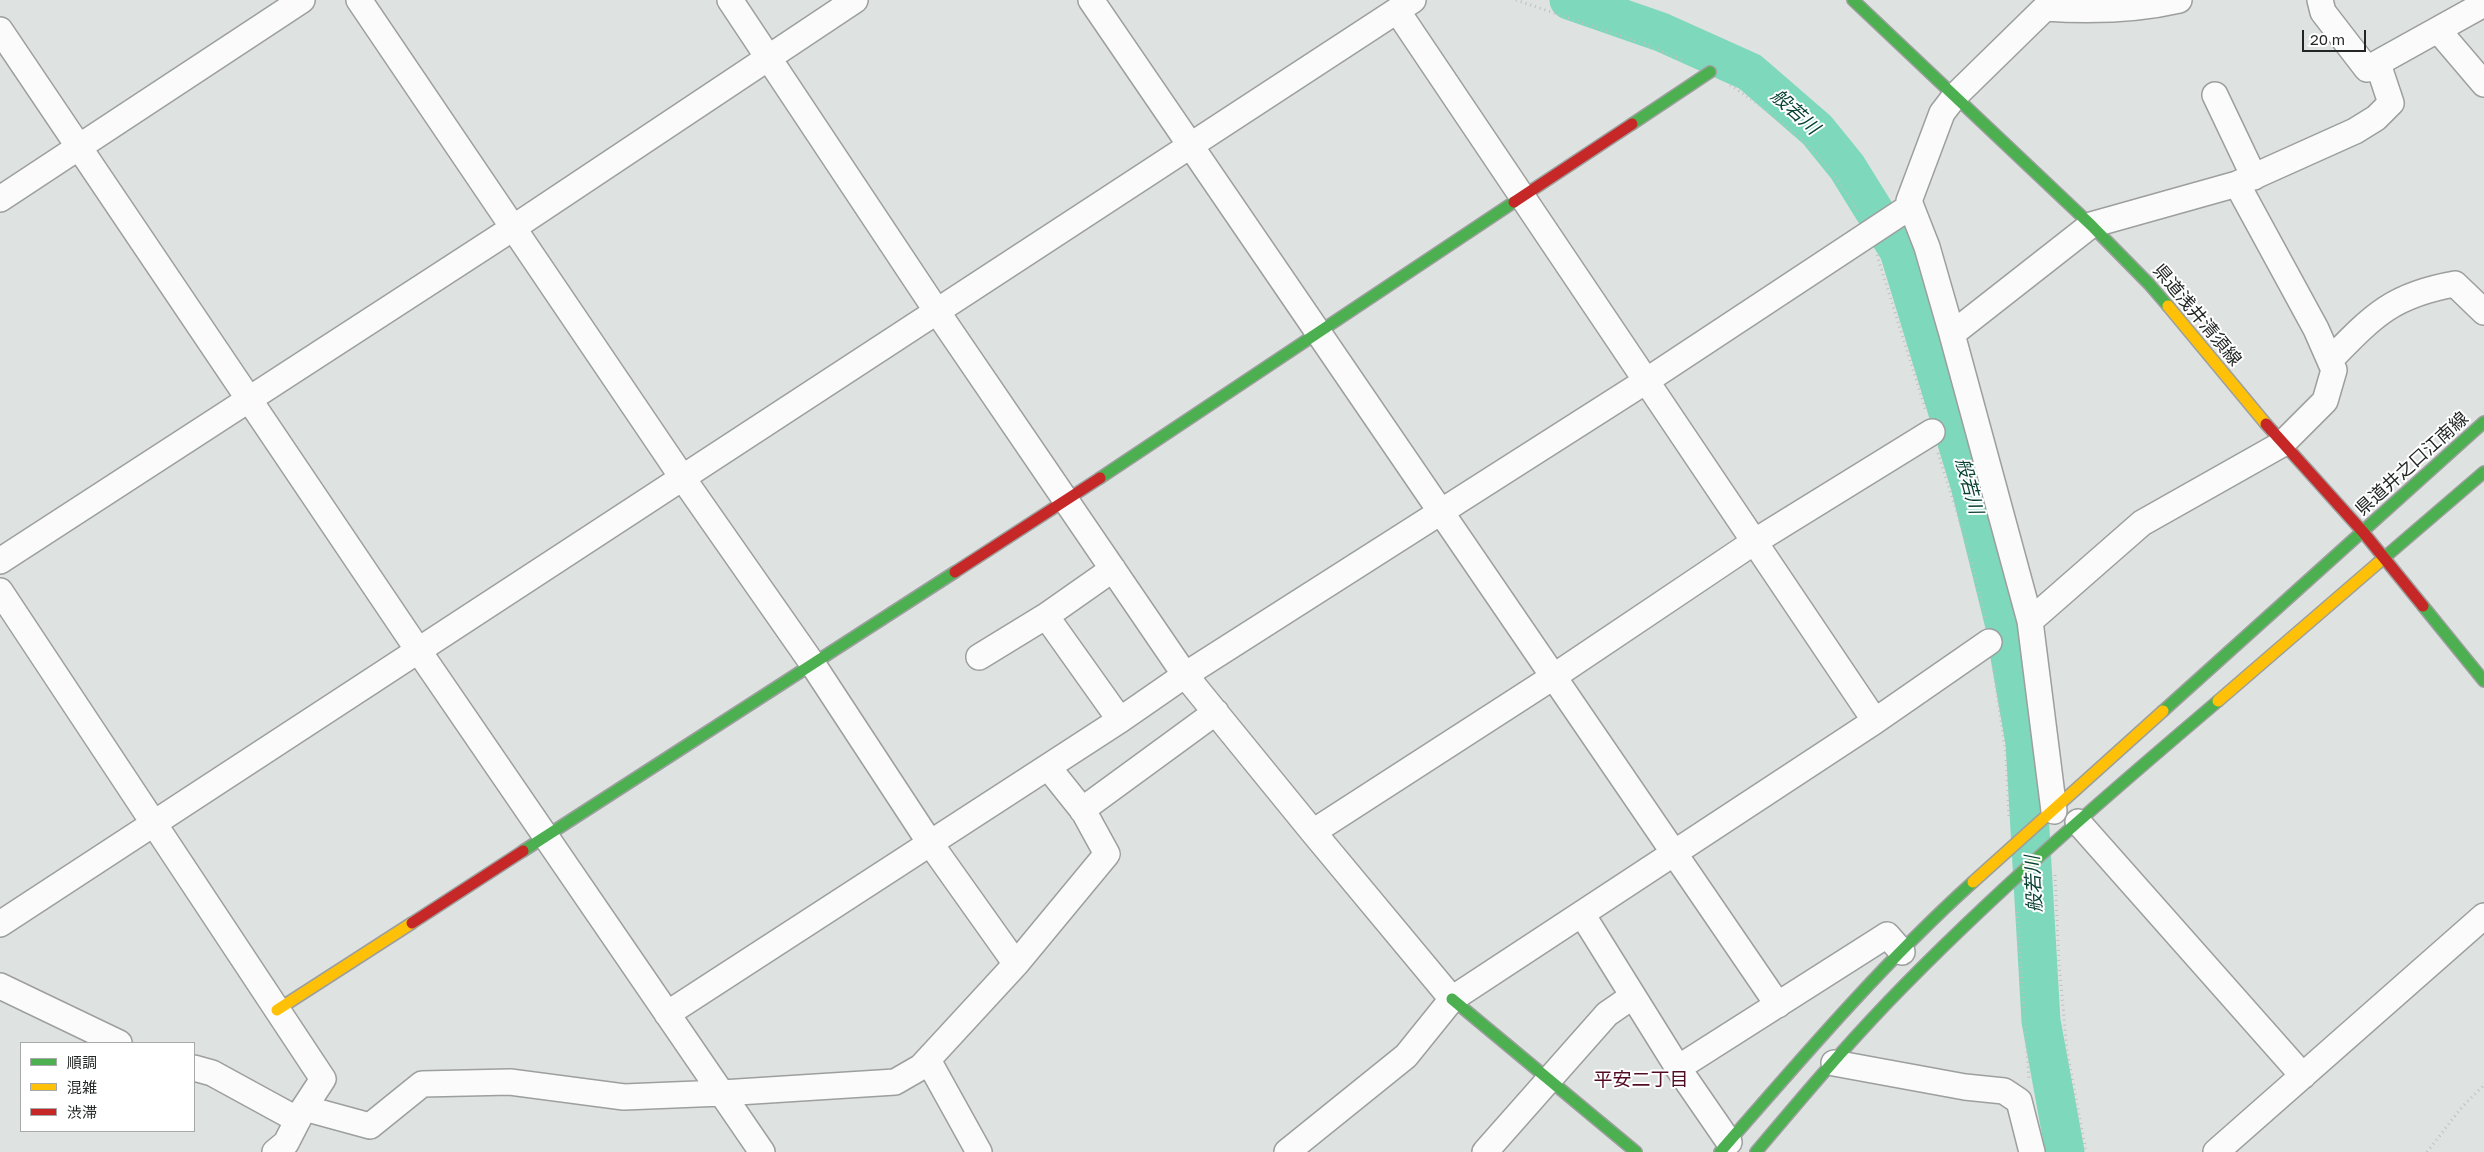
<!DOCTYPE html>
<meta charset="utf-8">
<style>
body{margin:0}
#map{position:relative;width:2484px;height:1152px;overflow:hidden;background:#dee2e0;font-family:"Golos Text","Noto Sans JP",sans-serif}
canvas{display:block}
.legend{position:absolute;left:20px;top:1042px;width:175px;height:90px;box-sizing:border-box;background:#fff;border:1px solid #a7a8a8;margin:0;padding:6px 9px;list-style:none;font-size:15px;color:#232625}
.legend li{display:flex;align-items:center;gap:10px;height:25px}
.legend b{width:25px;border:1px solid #a7a8a8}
.scale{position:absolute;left:2302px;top:30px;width:64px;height:22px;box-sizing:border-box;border:2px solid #232625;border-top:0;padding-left:6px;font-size:15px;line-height:18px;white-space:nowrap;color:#232625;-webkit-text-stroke:4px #fff;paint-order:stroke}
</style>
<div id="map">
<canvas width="2484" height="1152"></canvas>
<ul class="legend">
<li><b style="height:6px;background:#4caf50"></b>順調</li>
<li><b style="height:6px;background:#ffc107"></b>混雑</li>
<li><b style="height:6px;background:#c62828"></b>渋滞</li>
</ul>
<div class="scale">20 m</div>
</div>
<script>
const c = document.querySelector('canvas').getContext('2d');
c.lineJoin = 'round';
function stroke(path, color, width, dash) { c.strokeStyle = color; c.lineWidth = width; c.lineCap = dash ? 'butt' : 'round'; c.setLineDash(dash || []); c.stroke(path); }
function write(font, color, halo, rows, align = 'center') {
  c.font = font + ' "Golos Text","Noto Sans JP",sans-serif'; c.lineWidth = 4; c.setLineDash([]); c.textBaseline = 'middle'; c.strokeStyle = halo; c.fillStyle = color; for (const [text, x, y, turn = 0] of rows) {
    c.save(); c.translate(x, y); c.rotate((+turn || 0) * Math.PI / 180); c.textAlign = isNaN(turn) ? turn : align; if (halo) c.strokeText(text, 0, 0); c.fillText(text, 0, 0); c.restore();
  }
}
const river = new Path2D(`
 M1569 0 1661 32 1750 72 1817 130 1847 167 1899 251 1970 485 2004 622 2025 743 2041 1021 2065 1152`);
const path = new Path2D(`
 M1516 0 1642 43 1685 61
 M1730 85C1785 121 1825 155 1859 213
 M1877 255 1926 411
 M1938 453 1964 535 1986 620
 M1993 666 2006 755 2009 819
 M2055 875 2059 963 2067 1051 2086 1152
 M2017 912 2029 1080
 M2427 1152 2462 1107 2484 1085`);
const street = new Path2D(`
 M359 0 682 477 812 663 930 843 1016 964
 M730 0 938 313 1185 675 1313 832 1452 999
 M1091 0 1778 1005
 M2320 0 2323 12 2367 69 2484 4
 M1398 12 1875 721
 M0 30 418 650 762 1152
 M2438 30 2484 84
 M2215 95 2254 177
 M0 199 302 0
 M1952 334 2091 225 2237 184 2355 131 2376 118 2391 103 2378 64
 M2330 360C2373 316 2392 295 2455 284L2484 312
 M0 561 513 228 855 0
 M1113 569 1046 616 1120 720
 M0 591 323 1079 304 1108 286 1143 275 1152
 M2030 621 2142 523 2282 444 2325 401 2334 370 2316 329 2237 184
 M979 657 1046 616
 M1082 810 1216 712
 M2054 811 2030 621 1952 334 1927 247 1909 201 1942 113 1955 96 2045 8C2089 11 2136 10 2179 0
 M2078 822 2303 1076
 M1313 832 1553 677 1754 542 1932 432
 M1582 914 1678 1068 1729 1142
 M0 924 1413 0
 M0 986 119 1043
 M667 1014 1120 720 1185 675 1646 381 1911 206
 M928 1060 979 1152
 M1834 1063 1965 1087 2004 1091 2019 1101 2032 1152
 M194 1068 212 1073 298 1120
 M1678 1068 1887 935 1902 952
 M304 1108 370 1126 422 1084 510 1082 624 1097 722 1093 895 1082 921 1067 1016 964 1107 854 1084 812 1048 767
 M1287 1152 1406 1056 1452 999 1875 721 1989 642
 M1485 1152 1607 1014 1633 996
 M2216 1152 2484 916`);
const fast = new Path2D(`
 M1853 0 2091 225 2149 284 2168 306
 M1632 124 1710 72
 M1100 478 1514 202
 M2378 563 2484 472
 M2423 606 2484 681
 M2163 711 2484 422
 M523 851 955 572
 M1452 999 1636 1152
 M1720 1152C1801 1059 1881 965 1973 882
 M1756 1152C1799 1101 1842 1050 1888 1002 1991 895 2105 797 2218 701`);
const slow = new Path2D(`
 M2168 306 2266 424
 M2218 701 2378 563
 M1973 882 2163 711
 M277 1010 412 923`);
const jam = new Path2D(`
 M1514 202 1632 124
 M2266 424 2363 532 2423 606
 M955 572 1100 478
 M412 923 523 851`);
const streetNames = [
 ["県道浅井清須線",2197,315,50],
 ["県道井之口江南線",2412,464,-42]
];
const waterNames = [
 ["般若川",1795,112,42],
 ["般若川",1969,486,75],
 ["般若川",2034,884,-93]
];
const neighbourhoodNames = [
 ["平安二丁目",1641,1080]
];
stroke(river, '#7dd8bc', 39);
stroke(street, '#9c9f9e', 28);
stroke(fast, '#9c9f9e', 14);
stroke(slow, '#9c9f9e', 14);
stroke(jam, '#9c9f9e', 14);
stroke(path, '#bfc0c0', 3, [1, 4]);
stroke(street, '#fafbfa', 25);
stroke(fast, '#4caf50', 11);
stroke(slow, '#ffc107', 11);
stroke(jam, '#c62828', 11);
write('18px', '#232625', '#fff', streetNames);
write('italic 19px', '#074132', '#fff', waterNames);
write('19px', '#510c23', '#fff', neighbourhoodNames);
</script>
